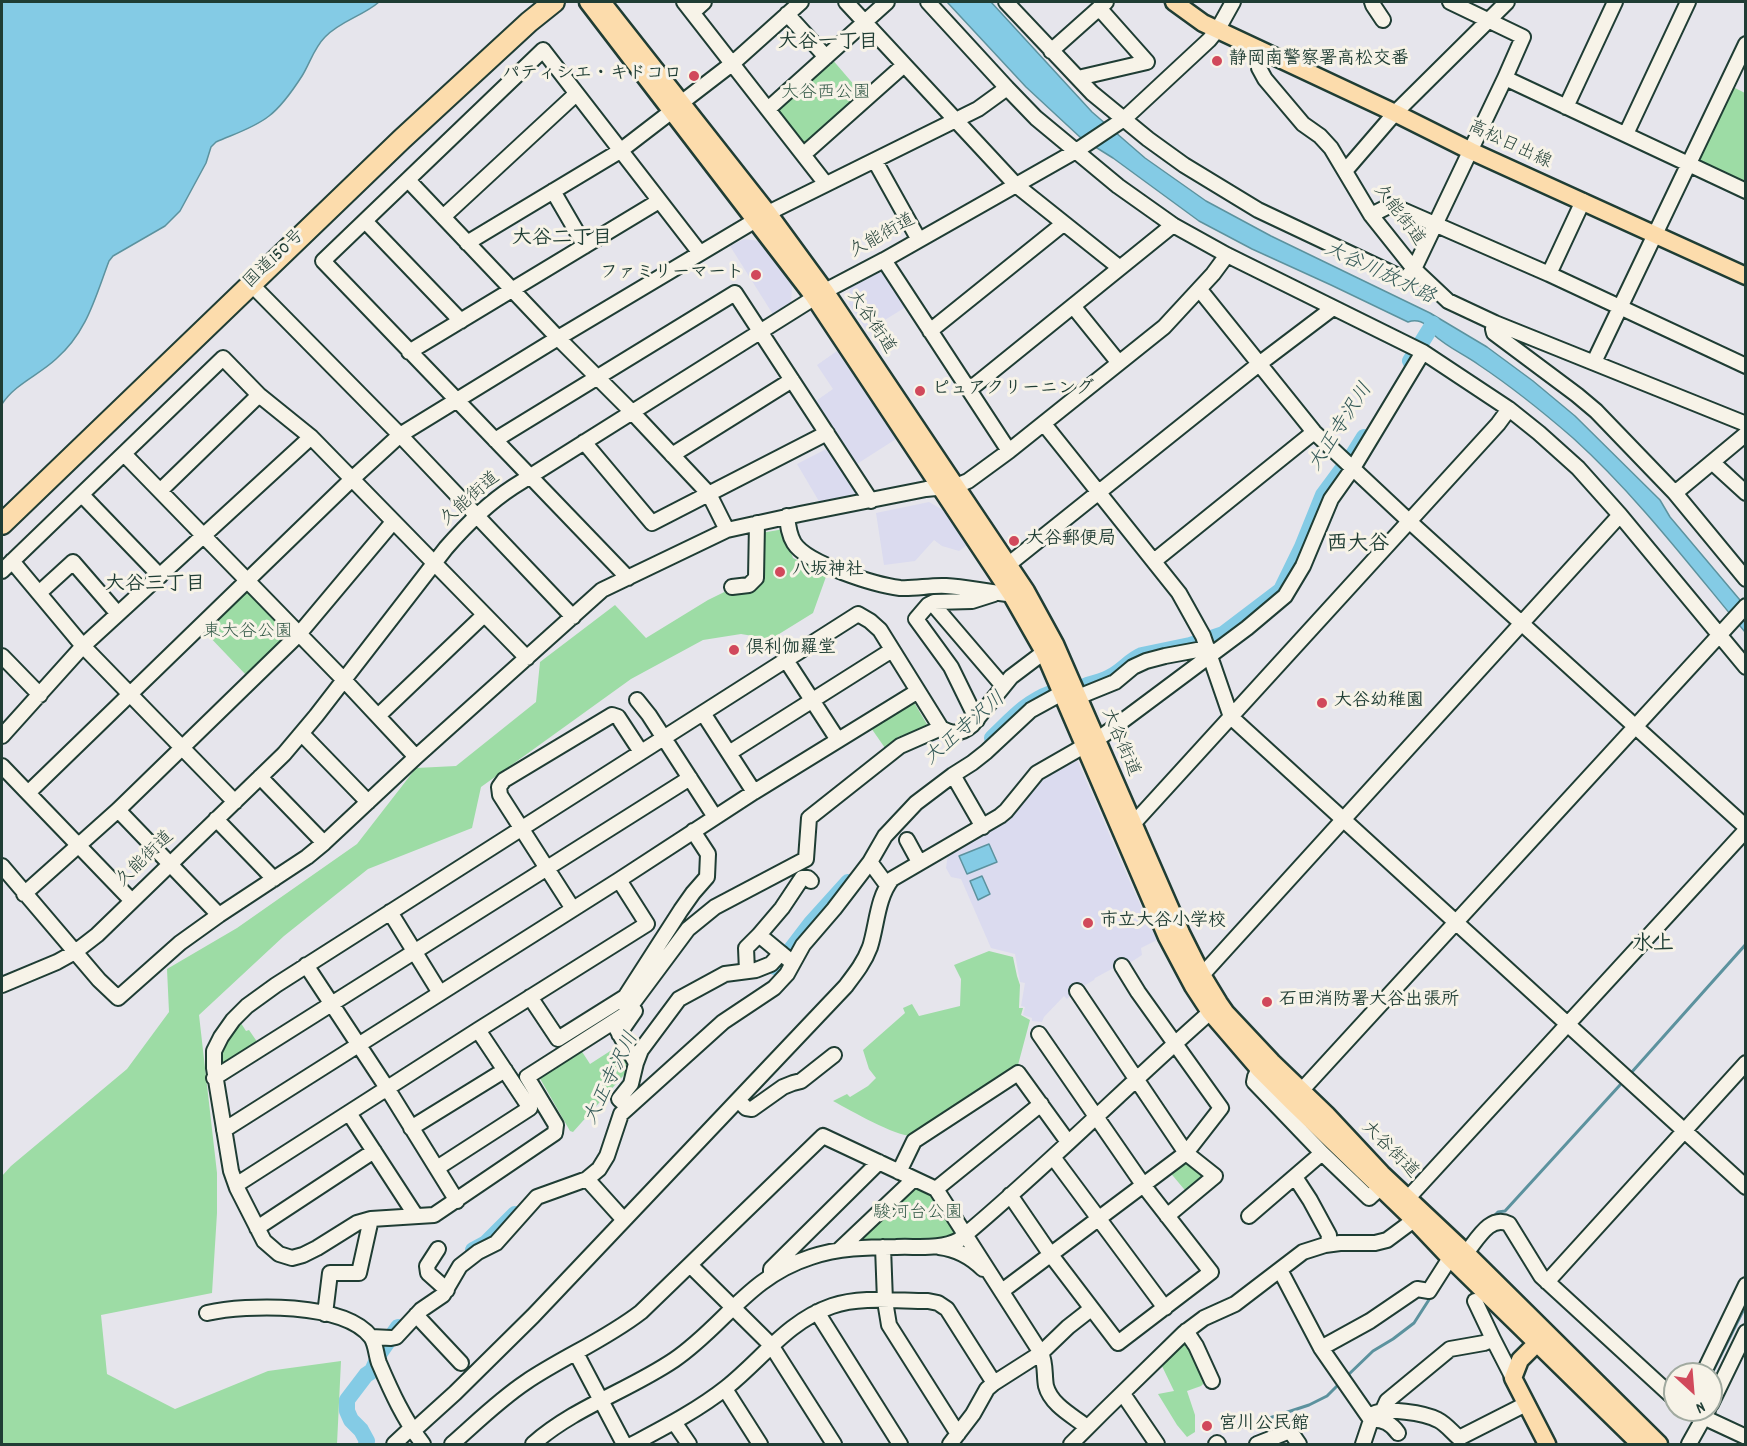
<!DOCTYPE html>
<html>
<head>
<meta charset="utf-8">
<style>
	body { margin:0 }
	#map { position:relative; width:1747px; height:1446px; overflow:hidden; background:#e6e5ec; font-family:Dekko,sans-serif }
	canvas { display:block }
	.frame { position:absolute; inset:0; border:3px solid #1f3d34; pointer-events:none }
	.north { position:absolute; left:1663px; top:1362px; width:60px; height:60px; box-sizing:border-box; background:#f7f3e8; border:2px solid #a1aaa0; border-radius:50%; rotate:154deg; font-size:16px; font-weight:700; line-height:24px; text-align:center; color:#1f3d34 }
	.north::after { content:''; display:block; margin:auto; width:21px; height:27px; background:#d1495b; clip-path:polygon(50% 0,100% 100%,50% 72%,0 100%) }
</style>
</head>
<body>
<div id="map">
<canvas width="1747" height="1446"></canvas>
<div class="frame"></div>
<div class="north">N</div>
</div>
<script>
const ctx = document.querySelector('canvas').getContext('2d');
ctx.lineJoin = 'round';
function fill(path, color) {
  ctx.fillStyle = color;
  ctx.fill(path, 'evenodd');
}
function stroke(path, color, width, dash) {
  ctx.strokeStyle = color;
  ctx.lineWidth = width;
  ctx.lineCap = dash ? 'butt' : 'round';
  ctx.setLineDash(dash || []);
  ctx.stroke(path);
}
function drawText(font, color, halo, rows, align = 'center') {
  ctx.font = font + ' Dekko,"Klee One",sans-serif';
  ctx.lineWidth = 6;
  ctx.setLineDash([]);
  ctx.textBaseline = 'middle';
  ctx.strokeStyle = halo;
  ctx.fillStyle = color;
  for (const [text, x, y, turn = 0] of rows) {
    ctx.save();
    ctx.translate(x, y);
    ctx.rotate((+turn || 0) * Math.PI / 180);
    ctx.textAlign = isNaN(turn) ? turn : align;
    if (halo) ctx.strokeText(text, 0, 0);
    ctx.fillText(text, 0, 0);
    ctx.restore();
  }
}
fill(new Path2D(`
	M744,239L759,241L792,285L791,306L774,316L730,246Z
	M881,268L909,305L867,331L849,304L850,284Z
	M837,351L896,439L846,471L859,491L857,495L820,503L797,464L838,443L813,403L833,389L817,365Z
	M929,502L943,510L967,545L959,551L942,546L934,540L915,561L884,565L876,513Z
	M1076,757L1133,889L1157,940L1141,948L1142,955L1125,966L1121,964L1095,978L1094,980L1075,991L1067,999L1064,996L1044,1017L1042,1022L1032,1021V1018L1023,1015L1025,1007L1021,1006L1025,983L1020,982L1015,954L991,948L961,879L951,877L946,868L948,854L1017,806L1044,776Z`), '#dbdbef');
fill(new Path2D(`
	M831,58L862,94L807,145H802L777,111L778,107Z
	M1731,86L1745,93V186L1695,163Z
	M784,529L793,558L827,574L813,613L771,639L741,634L703,640L631,679L481,787L472,828L368,869L284,936L199,1015L217,1173V1213L212,1293L101,1315L107,1374L175,1409L268,1371L341,1361L337,1444H2V1176L11,1166L127,1069L169,1012L167,969L237,928L357,844L416,768L456,766L536,702L540,662L615,605L646,638L708,600L765,572L761,533Z
	M249,591L290,632V636L248,677L205,632L246,592Z
	M912,699L928,726L898,737L885,748L869,725Z
	M989,951L1013,957L1017,976L1020,985L1019,1008H1023L1021,1015L1030,1020L1018,1065L913,1136C894,1136 852,1111 833,1101L847,1094L850,1097L868,1086L876,1078L869,1069L863,1050L905,1013L903,1008L912,1004L919,1016L960,1006L961,979L954,965Z
	M239,1020L246,1031L249,1030L260,1046L217,1069L221,1042Z
	M618,1046L632,1066L573,1132L570,1131L538,1075L579,1047L590,1064Z
	M1184,1157L1209,1175L1189,1195L1168,1170Z
	M914,1183L934,1191L958,1235L939,1241L857,1242Z
	M1184,1340L1188,1341L1207,1380L1201,1386L1187,1391L1195,1415V1432L1187,1437L1177,1425L1158,1394L1174,1391L1161,1364Z`), '#9ddca5');
const water = new Path2D(`
	M2,2H379C363,16 340,21 325,37C314,48 310,63 302,76C293,90 282,106 269,116C254,128 234,134 216,142L211,147L206,163L180,211L165,226L113,256L109,261C95,298 87,332 56,359C39,375 15,384 2,404Z
	M947,2H991L1092,112L1145,158L1206,201L1271,236L1430,313L1487,347L1533,381L1575,416L1660,500L1670,517L1745,606V632C1690,566 1637,496 1573,438C1543,412 1512,387 1479,365C1465,355 1447,347 1434,335H1429L1426,333V325C1421,321 1414,320 1408,322L1331,285L1252,249L1199,221L1113,158L1081,138L1026,87Z
	M989,844L997,862L967,874L959,856Z
	M982,876L990,894L978,900L970,881Z`);
fill(water, '#84cbe5');
stroke(water, '#5c929e', 1.5);
stroke(new Path2D(`
	M1631,1073L1746,944
	M1492,1218L1498,1212L1505,1211L1620,1085
	M1711,1375L1746,1305
	M1347,1376L1373,1351L1393,1339L1414,1323L1432,1295
	M1242,1427L1309,1405L1327,1396L1340,1383`), '#5c929e', 3);
stroke(new Path2D(`
	M1410,361L1433,324
	M1087,685C1095,683 1103,681 1110,677C1122,671 1130,660 1142,655L1190,645L1223,634L1281,590L1302,547L1323,495L1354,453L1364,437
	M992,738C1011,720 1026,702 1051,693
	M775,967L782,961L811,923L848,882
	M473,1250L486,1243L515,1214
	M366,1444L367,1441L361,1430L351,1420L347,1411V1400L366,1375L372,1371L380,1353L398,1327`), '#84cbe5', 16);
const minor = new Path2D(`
	M684,2L826,184
	M846,2L1016,185L1120,268
	M928,2L1007,88L1036,118L1118,186L1173,225L1227,255L1423,352L1509,409L1539,433L1578,468L1620,515L1746,667
	M1006,2L1092,93L1148,139L1184,165L1258,210L1402,278H1406L1414,269L1505,78L1746,191
	M1372,2L1373,5L1383,20
	M1450,2L1523,37L1505,78
	M693,12L704,2
	M787,14L826,57
	M1258,48L1259,68L1265,79L1303,124L1320,136L1331,148L1371,215L1414,269L1448,301L1495,323L1746,424
	M1051,51L1106,2
	M1078,78L1147,62L1099,8
	M681,103L733,63L801,2
	M1566,107L1615,2
	M768,109L887,2
	M1626,134L1688,2
	M804,154L904,65
	M875,161L919,240
	M1345,171L1395,113L1507,2
	M408,180L558,338L632,412L709,494L727,530
	M553,191L585,246
	M768,213L978,109L1007,88
	M1371,215L1391,205L1549,274L1746,366
	M443,217L576,94
	M365,221L461,321
	M467,243L620,151L672,111
	M884,260L1009,451
	M1549,274L1583,201
	M251,284L400,435L573,617
	M1200,290L1314,432L1410,522L1746,827
	M1073,306L1119,363
	M1495,323L1493,329L1494,333L1577,395L1596,411L1675,493
	M930,331L1063,224
	M409,352L659,201
	M1594,362L1746,44
	M969,390L1173,225
	M1044,424L1179,593L1203,636L1231,717L1746,1187
	M1746,434L1675,493L1746,579
	M495,440L735,293L871,501
	M584,442L652,523L827,433
	M124,454L344,680L416,757
	M672,455L792,380
	M1712,462L1746,493
	M160,491L259,395
	M82,495L160,576
	M787,516C788,526 789,535 794,543C807,564 876,585 900,588C915,589 931,585 946,586C968,587 989,593 1011,594
	M12,561L83,646L235,802
	M1154,561L1314,432
	M1009,564L1259,364L1333,308
	M2,571L223,358L259,395L311,437L527,658
	M628,578L323,261L543,50L700,253
	M732,587L749,585L756,578L757,523
	M39,593L73,562L118,614
	M932,603L1003,686
	M2,656L40,695
	M786,660L838,740
	M1078,697L1115,682L1133,667L1146,661L1165,656L1208,648
	M637,700L649,715L715,817
	M703,713L754,792
	M378,716L484,615
	M977,720L951,667L916,619L928,605L934,602L972,601L994,594
	M941,728L900,746L809,818L806,859L715,907L688,929L624,1015L527,1077L556,1125L555,1133L434,1215L371,1219L357,1223L317,1248L303,1255L292,1258L279,1254L264,1241L237,1188L231,1171L214,1068V1051L221,1037L233,1020L247,1006L276,985L858,614L870,621L880,630L941,728C953,735 962,734 972,725L1011,677L1052,646
	M302,734L368,802
	M2,736L83,646L311,437
	M729,753L892,650
	M2,766L132,901
	M260,777L324,843
	M28,793L352,479L400,435L558,338L756,220
	M118,810L219,915
	M216,819L274,879
	M1133,824L1498,424L1509,409
	M983,827L953,775L972,763L986,752L1031,710L1062,693
	M907,840L919,862
	M870,862L885,836L916,803L953,775
	M2,866L99,980L118,998L180,943L219,915L307,857L324,843L416,757L602,590L727,530L800,514L926,489L956,486L968,481L1009,451L1164,327L1213,274L1227,255
	M24,894L118,810L299,634L393,522
	M573,909L500,795L499,787L504,780L612,715L618,717L641,752
	M390,912L440,993
	M759,935L788,959
	M306,965L387,1088L457,1201
	M747,971L746,948L759,935L782,908L802,878H808L811,881
	M1202,975L1620,515
	M2,985L57,962L75,952L97,935L284,754L316,716L446,548C466,525 487,504 513,487L825,291L884,260L1076,151L1124,119L1209,40L1218,29L1233,2
	M1077,991L1186,1153L1215,1176L1167,1216
	M530,997L558,1039L625,997L681,910L693,893L707,877L708,854L693,831
	M615,1026L636,1063
	M619,1034L635,1011
	M1259,1069L1255,1077L1254,1082L1322,1153L1369,1198L1380,1188
	M214,1078L690,778
	M1301,1091L1746,606
	M738,1100L746,1108L752,1109L783,1087L793,1083L801,1081L834,1055
	M628,1107L619,1099L631,1084L636,1063L641,1050L679,999L725,974L756,970L771,964L781,953
	M349,1113L416,1216
	M411,1128L505,1070
	M224,1130L619,880L754,792L918,691
	M1053,1157L1165,1308
	M437,1168L530,1108L478,1030
	M899,1172L914,1141L1018,1073L1068,1142
	M1295,1177L1310,1200L1329,1235L1328,1244
	M587,1179L624,1220
	M236,1185L478,1030L647,924L619,880
	M936,1189L1041,1104
	M1010,1195L1051,1255L1118,1343L1211,1272L1144,1186L1039,1034
	M1408,1198L1746,830
	M1249,1216L1322,1153
	M257,1228L374,1151
	M883,1247L885,1301L889,1325L958,1434
	M939,1247C956,1249 971,1257 983,1269
	M438,1249L427,1266L428,1273L447,1290
	M839,1250L914,1179
	M1466,1253C1477,1240 1490,1214 1509,1224L1541,1276L1675,1399
	M690,1265L771,1345L834,1444
	M1280,1270L1321,1348L1371,1420C1383,1419 1391,1423 1398,1433
	M771,1274V1269L879,1162
	M1547,1282L1746,1063
	M1002,1291L1186,1153L1221,1108L1138,992L1122,966
	M1475,1301L1493,1339
	M817,1312L900,1444
	M207,1313C247,1304 344,1302 371,1337C376,1344 376,1355 379,1363C391,1391 404,1420 423,1444
	M325,1314L330,1273H359L371,1219
	M416,1315L461,1363
	M1186,1331L1196,1346L1212,1381
	M371,1337L391,1338L396,1337L421,1310L443,1295L460,1266L478,1252L496,1243L537,1197L587,1179L599,1169L607,1156L621,1114L723,1022L774,988L787,974L803,945L834,909L870,862L887,885
	M1321,1348L1370,1321L1417,1289L1429,1291L1450,1258
	M576,1353L624,1444
	M1703,1374L1746,1285
	M725,1389L760,1444
	M1123,1394L1157,1444
	M1711,1404L1746,1332
	M1688,1410L1746,1437
	M1382,1412L1387,1401L1450,1349L1484,1343L1493,1339L1513,1378
	M674,1422L689,1444
	M413,1431L455,1393L533,1316L845,987C855,974 864,963 870,947C877,925 877,898 892,879L1000,816L1006,811L1037,773L1105,734L1247,628L1285,596L1303,566L1331,499L1353,468L1423,352
	M394,1444L410,1429
	M452,1444C476,1423 499,1400 526,1382C563,1357 605,1340 641,1312L823,1136L936,1189L1041,1353C1046,1364 1044,1375 1046,1386C1051,1405 1073,1416 1087,1427
	M533,1444C575,1407 628,1391 674,1360C724,1326 748,1277 811,1257C838,1248 867,1247 896,1247C917,1246 940,1250 959,1240C1048,1166 1129,1083 1216,1007
	M633,1444C665,1427 698,1410 727,1387C762,1359 788,1321 832,1306C861,1296 897,1301 928,1301L938,1303L947,1309L994,1383
	M950,1444L973,1414L987,1389L994,1383L1041,1353L1068,1327L1091,1309
	M1071,1444L1103,1412L1184,1333L1204,1318L1235,1304L1303,1252L1325,1245L1340,1243H1375L1387,1240L1422,1214
	M1216,1444L1217,1443L1218,1444
	M1257,1444L1290,1431L1299,1444
	M1363,1444L1373,1414C1386,1407 1425,1413 1438,1420C1446,1424 1452,1432 1459,1438L1526,1404
	M1689,1444L1708,1410`);
const major = new Path2D(`
	M588,2L814,297L1011,594L1044,652L1167,937L1193,986L1210,1012L1259,1069L1292,1102L1414,1220L1450,1258L1640,1444
	M602,2L768,213L825,291L1026,591L1055,644L1181,933L1202,975L1219,1003L1226,1013L1272,1062L1326,1114L1382,1174L1466,1253L1659,1444
	M1174,2L1203,23L1395,113L1471,151L1746,276
	M1537,1343L1520,1360L1513,1378L1547,1444`);
const highway = new Path2D(`
	M2,524L402,139L529,22L554,2`);
stroke(minor, '#1f3d34', 18);
stroke(major, '#1f3d34', 21);
stroke(highway, '#1f3d34', 24);
stroke(minor, '#f7f3e8', 14);
stroke(major, '#fcdcac', 16);
stroke(highway, '#fcdcac', 20);
for (const [x, y, r, color] of [
	[1217,61,6,"#d1495b"],
	[694,76,6,"#d1495b"],
	[756,275,6,"#d1495b"],
	[920,391,6,"#d1495b"],
	[1014,541,6,"#d1495b"],
	[780,572,6,"#d1495b"],
	[734,650,6,"#d1495b"],
	[1322,703,6,"#d1495b"],
	[1088,923,6,"#d1495b"],
	[1267,1002,6,"#d1495b"],
	[1207,1426,6,"#d1495b"]
]) {
  const dot = new Path2D();
  dot.arc(x, y, r, 0, 2 * Math.PI);
  ctx.fillStyle = color;
  ctx.fill(dot);
  stroke(dot, '#f7f3e8', 2);
}
drawText('bold 18px', '#1f3d34', '#f7f3e8', [
	["静岡南警察署高松交番",1229,61],
	["パティシエ・キドコロ",682,76,"right"],
	["ファミリーマート",744,275,"right"],
	["ピュアクリーニング",932,391],
	["大谷郵便局",1026,541],
	["八坂神社",792,572],
	["倶利伽羅堂",746,650],
	["大谷幼稚園",1334,703],
	["市立大谷小学校",1100,923],
	["石田消防署大谷出張所",1279,1002],
	["宮川公民館",1219,1426]
], 'left');
drawText('18px', '#385d4b', '#f7f3e8', [
	["大谷西公園",826,95],
	["東大谷公園",248,634],
	["駿河台公園",918,1215]
]);
drawText('18px', '#1f3d34', '#f7f3e8', [
	["高松日出線",1509,146,25],
	["久能街道",1398,216,53],
	["久能街道",883,237,-29],
	["国道150号",275,260,-44],
	["大谷街道",870,323,56],
	["久能街道",471,500,-41],
	["大谷街道",1119,743,67],
	["久能街道",146,860,-44],
	["大谷街道",1389,1151,45]
]);
drawText('bold 20px', '#1f3d34', '#f7f3e8', [
	["大谷一丁目",828,44],
	["大谷二丁目",562,240],
	["大谷三丁目",155,586]
]);
drawText('italic 20px', '#335957', '#f7f3e8', [
	["大谷川放水路",1379,275,25],
	["大正寺沢川",1342,428,-57],
	["大正寺沢川",966,730,-41],
	["大正寺沢川",613,1079,-64]
]);
drawText('bold 21px', '#1f3d34', '#f7f3e8', [
	["西大谷",1358,546],
	["水上",1653,946]
]);
</script>
</body>
</html>
